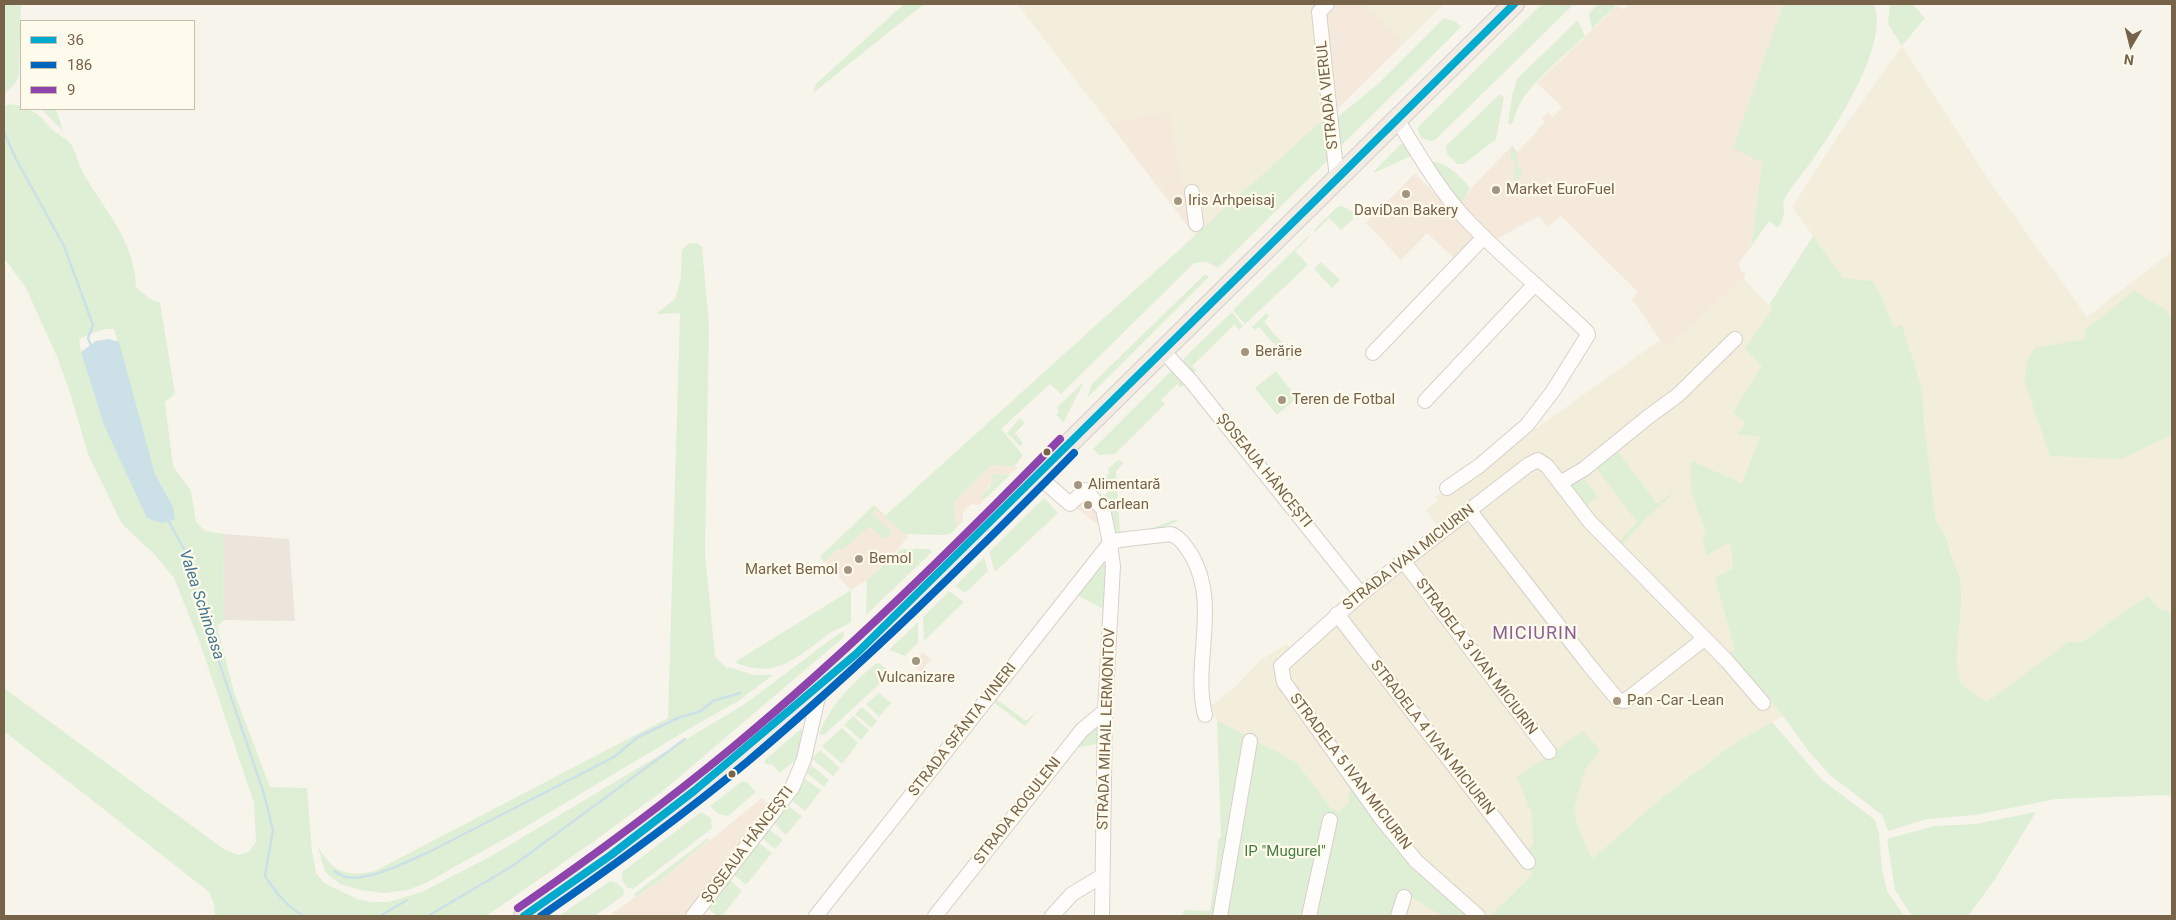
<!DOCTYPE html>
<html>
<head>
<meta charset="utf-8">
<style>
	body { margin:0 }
	#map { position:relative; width:2176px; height:920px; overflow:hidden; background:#f7f4eb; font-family:Roboto,sans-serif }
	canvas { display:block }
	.frame { position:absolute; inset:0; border:5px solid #77624a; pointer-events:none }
	.legend { position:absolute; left:20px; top:20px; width:175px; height:90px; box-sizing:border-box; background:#fffbec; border:1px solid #c9beab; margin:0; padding:6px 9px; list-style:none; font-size:15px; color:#77624a }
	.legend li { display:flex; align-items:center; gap:10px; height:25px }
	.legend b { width:25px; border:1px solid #c9beab }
	.north { position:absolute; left:2106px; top:20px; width:50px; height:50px; -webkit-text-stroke:4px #fffbec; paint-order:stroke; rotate:188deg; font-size:14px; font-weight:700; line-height:20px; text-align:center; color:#77624a }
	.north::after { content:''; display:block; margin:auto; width:18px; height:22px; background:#77624a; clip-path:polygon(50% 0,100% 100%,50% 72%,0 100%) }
</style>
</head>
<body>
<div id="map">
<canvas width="2176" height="920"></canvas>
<div class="frame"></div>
<ul class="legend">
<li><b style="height:6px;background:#00a9ce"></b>36</li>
<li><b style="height:6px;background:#0065bd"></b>186</li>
<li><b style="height:6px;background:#8e44ad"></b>9</li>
</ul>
<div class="north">N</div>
</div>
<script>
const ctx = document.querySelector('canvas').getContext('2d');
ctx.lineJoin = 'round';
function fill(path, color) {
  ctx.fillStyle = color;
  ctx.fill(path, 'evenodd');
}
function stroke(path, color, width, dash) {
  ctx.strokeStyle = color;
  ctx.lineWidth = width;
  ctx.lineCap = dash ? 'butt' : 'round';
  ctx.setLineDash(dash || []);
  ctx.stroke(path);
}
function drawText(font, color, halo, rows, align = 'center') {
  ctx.font = font + ' Roboto,sans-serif';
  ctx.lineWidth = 4.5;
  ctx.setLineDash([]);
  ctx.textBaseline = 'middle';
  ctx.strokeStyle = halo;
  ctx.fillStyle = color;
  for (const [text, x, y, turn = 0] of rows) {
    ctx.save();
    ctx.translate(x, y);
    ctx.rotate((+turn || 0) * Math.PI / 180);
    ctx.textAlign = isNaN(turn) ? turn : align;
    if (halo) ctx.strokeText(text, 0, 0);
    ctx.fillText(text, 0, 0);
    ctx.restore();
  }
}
fill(new Path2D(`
	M1017,4H1444L1337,109L1196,236Z
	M1902,46L1990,182L2087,317L2172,251V613L2159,609L2148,595L2082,642L1987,702L1961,684L1959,677L1956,647L1962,596L1959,572L1953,561L1946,534L1936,522L1924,421L1922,389L1902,325L1894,327L1880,294L1872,281L1843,278L1792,207L1840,133Z
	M1744,279L1772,309L1745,349L1762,366L1733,412L1746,424L1737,435L1760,436L1742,483L1692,461L1690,483L1706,534L1707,556L1727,543L1731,545L1733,554V568L1716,578L1735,650L1729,652L1783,716L1732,745L1714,758L1665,795L1592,859L1578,827L1574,810L1585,770L1600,750L1517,777L1532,815L1533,845L1525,865L1533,874L1490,916H1403L1331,808L1296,762L1217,720L1209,707L1233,689L1261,660L1287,644L1291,649L1429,535L1427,532L1439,528L1426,510L1438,501L1435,497L1527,435L1660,340L1667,347Z`), '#f3eddb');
fill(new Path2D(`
	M1335,4H1364L1403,44L1337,109L1334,106L1325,15Z
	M1626,4H1783L1734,148L1762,163L1751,247L1739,262L1740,271L1746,273L1744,279L1667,347L1660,340L1632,299L1638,292L1561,216L1548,227L1539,216L1495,240L1462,205L1470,189L1512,146L1517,152L1537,132L1536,131L1545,122L1542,119L1548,112L1553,117L1562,107L1537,83L1618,5L1624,10L1628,6Z
	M1169,111L1190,229L1110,124Z
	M1415,173L1473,234V241L1456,260L1427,233L1401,260L1366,223Z
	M991,465L1018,467L1010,475L993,474L990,477L994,480L981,497L986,498L979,505L971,504L963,512V521L957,527L953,503Z
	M1084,495L1101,512L1103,529L1074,506Z
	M874,505L908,536L896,552L867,580L851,590L820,557Z
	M923,652L931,660L920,672L912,664Z
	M762,798L772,806L684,916H614L612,913L665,877Z`), '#f5e9db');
fill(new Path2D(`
	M223,534L289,539L295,621L224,620Z`), '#ebe5dc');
fill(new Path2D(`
	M4,4H21L19,76L15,83L4,95Z
	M904,4H924L813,93L816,84Z
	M1542,4H1574L1435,140L1430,141L1421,138L1417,128Z
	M1598,4H1614L1616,6L1592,29L1589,13Z
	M1783,4H1874C1890,44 1834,130 1811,162C1805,170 1787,192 1784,200C1781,213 1789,211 1778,228L1769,221L1751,247L1762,163L1733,148Z
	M1890,4H1912L1925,18L1902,46L1888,24Z
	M1444,18L1456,22L1461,27L1341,146L1337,141L1334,122L1340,115L1378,84Z
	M1578,20L1585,36C1565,55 1536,79 1522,100C1517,107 1516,117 1511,125L1508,124L1512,96L1517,79Z
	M1500,94L1504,97L1496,139L1464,164H1457L1447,154L1446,146Z
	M10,104L21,106V109C38,109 43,121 54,131C59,135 66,138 70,143C76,150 77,162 82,171C103,209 135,240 136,287L150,299L160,303L175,394L165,402L173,466L191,491L196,522L205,531L223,534L224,620L217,626L234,692L270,787L307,788L312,851L316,873L324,883L357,899L371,902H388L422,892L493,855L745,704L838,634L843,632L845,636L664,790L593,842L486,916H215L214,904L209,892L4,731V688L225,850L238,855L249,852L256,842L254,803L200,643L174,578L155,555L122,524L88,454L70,393L58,359L26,288L4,258V106ZM106,329H114L155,474L173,507L81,352L79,339L95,332Z
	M41,109H56L63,131Z
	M1326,117L1331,157L1218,268L1207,262L1194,263L1061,394L1050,384L1001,429L1023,455L1014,467L991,465L953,503L957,527L951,533L943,535L904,534L876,509L872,513L891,531L889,537L884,539L870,526L844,549H838L824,562L820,557L874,505L885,516Z
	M1403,142L1413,155L1374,173V171Z
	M1512,146L1517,152L1518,167L1523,173L1515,182L1513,180L1515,161L1510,159Z
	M1435,162C1449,164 1460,177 1470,187L1462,205L1432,163Z
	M1342,206L1353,212V219L1341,230L1329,218L1315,232L1314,230L1337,207Z
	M1308,236L1309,237L1295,251L1308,265L1245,324L1233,310Z
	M1813,236L1843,278L1872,281L1880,294L1894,327L1902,325L1922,389L1924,421L1936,522C1950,538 1946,542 1953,560C1954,565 1958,569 1959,574C1967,611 1950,645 1961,684L1987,702L2068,642H2082L2148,595L2159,609L2172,613V796L2167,795L2056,799L1975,815L1927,819L1888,831L1882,815L1830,775L1810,753L1783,716L1729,652L1735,650L1715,578L1733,568L1731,545L1727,543L1707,556L1702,538L1706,534C1699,511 1685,485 1692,461L1742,483L1760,436L1737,435L1746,424L1733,412L1762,366L1745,349L1772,309L1769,305Z
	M689,243H697L702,247L709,324L705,553L715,657L728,669L729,667L753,675H773L737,702L704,720L522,829L426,883L407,890L384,893L361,890L340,884L325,872L318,847C334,873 346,877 375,871L668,718L680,313L656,314L675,299L681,278L682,250Z
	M1321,262L1340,280L1332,288L1314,269Z
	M1205,274L1209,277L1087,398L1092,384Z
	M2134,291L2166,310L2172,320V435L2121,459L2050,456L2024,380L2028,357L2035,348L2085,339V330Z
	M1232,312L1243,326L1240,330L1234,325L1192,366L1197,371L1191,373L1183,366L1184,358Z
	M1266,313L1269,316L1264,322L1294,356L1289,361L1259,327L1255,330L1252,327Z
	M1276,371L1297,398L1277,415L1255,388Z
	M1170,372H1175L1184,384L1181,388L1177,384L1161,400L1165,404L1115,454L1099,455L1093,449Z
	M1084,382L1063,423L1056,414L1059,412L1057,407Z
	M1020,418L1025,423L1015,433L1023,443L1020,446L1007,433Z
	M1617,450L1657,504L1678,489L1644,520L1619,548L1616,545L1637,522L1595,466Z
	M1118,460L1124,462L1116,472L1120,531L1139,533L1177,519L1178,521L1151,532L1117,534L1101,500L1112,487L1104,479L1109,473L1108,469Z
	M992,474L1010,475L986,498L980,497L991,486L990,484L994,480L990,476Z
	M1581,474L1598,497L1584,507L1565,484Z
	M1044,498L1058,513L995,572L989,552Z
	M901,549H930L932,552L866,615L867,580Z
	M984,557L988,571L965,593L955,586Z
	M1101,564L1108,566L1107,611L1077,595Z
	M851,590V622C844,627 836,629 830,633C799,656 775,681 735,662Z
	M949,591L964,602L924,641L923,617Z
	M918,622V643L905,656L889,650Z
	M879,663L889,671L887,677L824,735L819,734C831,704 851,685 875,664Z
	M879,693L891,703L879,717L866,704Z
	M996,699L1026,721L1039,709L1025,726L993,702Z
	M862,707L877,721L871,728L855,714Z
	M853,716L869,730L861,740L844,725Z
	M1217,720L1296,762L1331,808L1339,812L1350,801L1348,799L1352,783L1472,916H1442L1410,896L1407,902L1410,905L1407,916H1182L1184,910L1210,911L1216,866L1218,840L1221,836Z
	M1772,722L1822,780L1875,820L1879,834L1882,870L1887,891L1904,916H1490L1533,874L1525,865L1524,852L1533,845L1532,815L1517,777L1583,731L1600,750L1585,770L1574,810L1578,827L1592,859L1665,795L1732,745Z
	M1098,727L1100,728L1098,744L1074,748L1089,729Z
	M842,728L858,743L842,764L822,746Z
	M801,729H804L799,757L780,773L773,765L766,764L764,761Z
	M820,750L840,768L833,776L812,759Z
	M811,765L829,780L824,787L807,773Z
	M805,779L821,790L805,811L793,801Z
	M742,781L748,783L756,792L728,816L718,814L710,806Z
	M788,806L802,816L786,835L774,823Z
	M701,812L711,818L712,828L633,889L628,888L622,880V872Z
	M2036,812L1995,879L1968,916H1912L1895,890L1887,839L1934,826L1975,824Z
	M769,829L783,840L775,849L762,838Z
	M708,838L709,840L665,877L635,897L634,894Z
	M758,842L772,853L746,885L733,874Z
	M729,879L742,891L722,916H717L706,907Z
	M610,881L617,883L624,890L623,896L594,916H559Z`), '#dfefd5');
fill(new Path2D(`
	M109,339L119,342L155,474L173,507L175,520L161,523L147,518L104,425L81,352L96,341Z`), '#cce0e8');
stroke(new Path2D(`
	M4,132L16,159L64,246L93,325L88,338L92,348
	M168,520L185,551L194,588L264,794L273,830L265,876C276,893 286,905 303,916
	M334,871L345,877L356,878L376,874L393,868L427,853L614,757L638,737L678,718L701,711L713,701L740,693
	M380,916L407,900
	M428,916L514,865L685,739`), '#cce0e8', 2.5);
const minor = new Path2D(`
	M1327,4L1319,12L1337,179
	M1397,119C1417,152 1438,188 1464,217C1502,258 1547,293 1587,332L1588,335L1553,391L1527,425L1479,466L1447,488
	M1192,192L1196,224
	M1163,351L1191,381L1361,594
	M1373,353L1484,237
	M1425,401L1535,284
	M1038,476L1070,504L1085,490L1103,509L1110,543L1113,566L1105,711L1102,916
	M1560,483L1584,469L1648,417L1678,395L1735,339
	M1469,510L1589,665L1618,700L1625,701L1704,639
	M1404,562L1549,752
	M1337,614L1528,862
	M693,916L792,788L804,759L821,684
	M816,916L1110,543L1119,540L1171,534C1181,538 1186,547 1192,556C1220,606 1192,662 1205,715
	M935,916L1082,730L1105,711
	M1052,916L1072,894L1102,876
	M1220,916L1250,741
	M1309,916L1330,820
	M1398,916L1404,897
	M1478,916L1416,861L1381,818L1284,682L1281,666L1361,594L1528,465L1538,460L1547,466L1590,522L1727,661L1763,703`);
const highway = new Path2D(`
	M524,916C642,838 750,747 856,654L1514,4`);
stroke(minor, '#d6d1c9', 16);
stroke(highway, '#d6cfc6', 22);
stroke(minor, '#fefdfc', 14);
stroke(highway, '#f1ebe4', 20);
stroke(new Path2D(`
	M524,916L611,855L694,791L856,654L1514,4`), '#00a9ce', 8);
stroke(new Path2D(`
	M541,916C612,867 681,817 747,762C862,665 969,560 1074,453`), '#0065bd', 8);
stroke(new Path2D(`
	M518,908C592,857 664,804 733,747C848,652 955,546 1060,439`), '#8e44ad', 8);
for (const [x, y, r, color] of [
	[1496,190,5,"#a49582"],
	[1406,194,5,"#a49582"],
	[1178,201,5,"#a49582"],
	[1245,352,5,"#a49582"],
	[1282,400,5,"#a49582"],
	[1047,452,4.5,"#77624a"],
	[1078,485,5,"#a49582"],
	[1088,505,5,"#a49582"],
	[859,559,5,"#a49582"],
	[848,570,5,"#a49582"],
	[916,661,5,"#a49582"],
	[1617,701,5,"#a49582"],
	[732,774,4.5,"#77624a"]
]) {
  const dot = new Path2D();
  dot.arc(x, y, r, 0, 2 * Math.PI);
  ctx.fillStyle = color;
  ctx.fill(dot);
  stroke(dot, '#fffbec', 2);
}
drawText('15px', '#77624a', '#fffbec', [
	["STRADA VIERUL",1328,95,-96],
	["ȘOSEAUA HÂNCEȘTI",1264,471,51],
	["STRADA IVAN MICIURIN",1409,558,-38],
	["STRADELA 3 IVAN MICIURIN",1476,657,53],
	["STRADA MIHAIL LERMONTOV",1107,729,-88],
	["STRADA SFÂNTA VINERI",963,730,-52],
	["STRADELA 4 IVAN MICIURIN",1432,738,52],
	["STRADELA 5 IVAN MICIURIN",1350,772,53],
	["STRADA ROGULENI",1018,811,-52],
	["ȘOSEAUA HÂNCEȘTI",748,845,-53]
]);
drawText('15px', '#77624a', '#fffbec', [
	["Market EuroFuel",1506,190],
	["Iris Arhpeisaj",1188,201],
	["DaviDan Bakery",1406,211,"center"],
	["Berărie",1255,352],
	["Teren de Fotbal",1292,400],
	["Alimentară",1088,485],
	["Carlean",1098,505],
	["Bemol",869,559],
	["Market Bemol",838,570,"right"],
	["Vulcanizare",916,678,"center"],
	["Pan -Car -Lean",1627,701]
], 'left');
drawText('15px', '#477d42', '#fffbec', [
	["IP \"Mugurel\"",1285,852]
]);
drawText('italic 16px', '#457792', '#fffbec', [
	["Valea Schinoasa",201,605,72]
]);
ctx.letterSpacing = '1px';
drawText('18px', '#8c6193', '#fffbec', [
	["MICIURIN",1535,634]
]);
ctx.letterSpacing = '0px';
</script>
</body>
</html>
